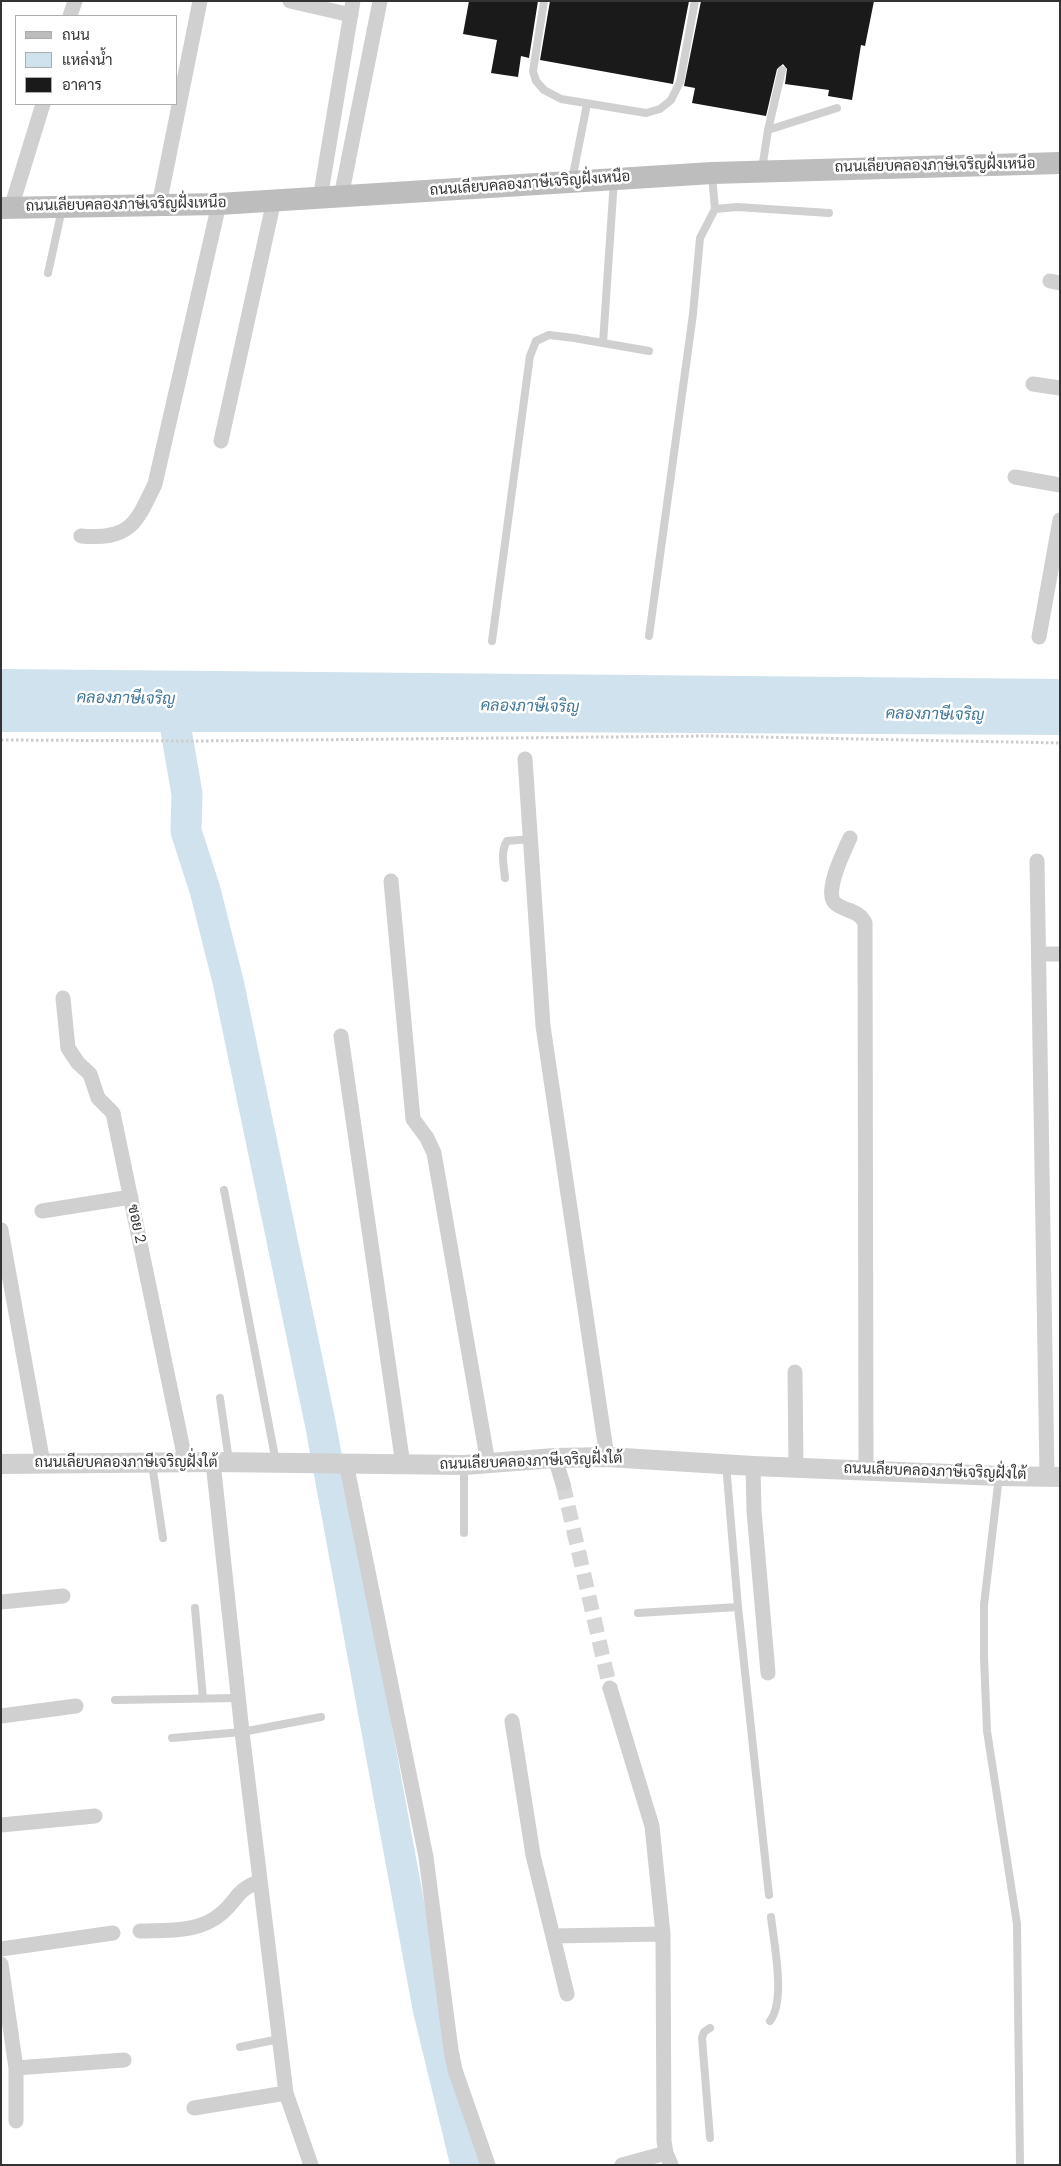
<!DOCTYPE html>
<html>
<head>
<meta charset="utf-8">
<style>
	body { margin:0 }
	#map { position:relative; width:1061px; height:2166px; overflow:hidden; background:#fff; font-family:"DM Sans",Sarabun,sans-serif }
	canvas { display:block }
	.frame { position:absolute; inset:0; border:2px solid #333; pointer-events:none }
	.legend { position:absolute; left:15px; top:15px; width:162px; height:90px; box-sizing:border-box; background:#fff; border:1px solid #adadad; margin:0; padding:6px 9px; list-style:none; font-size:15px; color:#333 }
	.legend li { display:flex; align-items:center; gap:10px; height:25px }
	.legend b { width:25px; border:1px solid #adadad }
</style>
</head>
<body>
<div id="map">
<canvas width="1061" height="2166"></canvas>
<div class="frame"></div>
<ul class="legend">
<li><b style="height:6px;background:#bdbdbd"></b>ถนน</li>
<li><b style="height:14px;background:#cfe2ee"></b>แหล่งน้ำ</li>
<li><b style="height:14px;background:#1a1a1a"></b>อาคาร</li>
</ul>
</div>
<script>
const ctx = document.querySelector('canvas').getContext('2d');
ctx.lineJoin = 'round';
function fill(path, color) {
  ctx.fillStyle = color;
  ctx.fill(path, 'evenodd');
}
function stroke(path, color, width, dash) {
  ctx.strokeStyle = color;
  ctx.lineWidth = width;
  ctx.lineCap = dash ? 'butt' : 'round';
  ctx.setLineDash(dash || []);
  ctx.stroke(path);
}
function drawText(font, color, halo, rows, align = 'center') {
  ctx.font = font + ' "DM Sans",Sarabun,sans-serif';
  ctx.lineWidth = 5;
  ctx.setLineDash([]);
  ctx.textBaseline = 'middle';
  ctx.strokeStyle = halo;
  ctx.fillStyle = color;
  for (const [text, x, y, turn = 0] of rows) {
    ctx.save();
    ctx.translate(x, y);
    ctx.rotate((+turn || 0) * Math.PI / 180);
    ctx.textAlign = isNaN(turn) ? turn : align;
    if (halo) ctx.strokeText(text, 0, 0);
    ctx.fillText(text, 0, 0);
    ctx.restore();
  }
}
fill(new Path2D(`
	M1,669L1060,679V735L520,732H1Z`), '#cfe2ee');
stroke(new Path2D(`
	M171,701L187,794L186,831L205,890L228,981L320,1422L428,2008L466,2165`), '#cfe2ee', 31);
fill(new Path2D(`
	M469,1H538L529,58L521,56L518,77L491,73L497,40L463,34Z
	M550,1H689L673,84L540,60Z
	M701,1H874L865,46L861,45L852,100L828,96L829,90L785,84L787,69L783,64L777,69L766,116L692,103L695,88L684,86Z`), '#1a1a1a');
stroke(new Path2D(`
	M563,1484L610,1688`), '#d6d6d6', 15, [15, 8]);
stroke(new Path2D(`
	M1,740L197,741L708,736L1060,743`), '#cdcdcd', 3, [2.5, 2.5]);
stroke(new Path2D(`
	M544,1L533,71L536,81L544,90L561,99L646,113L660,109L671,100L680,82L695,1
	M768,130L837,108
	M762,169L768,130L782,70
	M712,175L715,209
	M572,180L587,104
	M48,273L62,209
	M603,343L614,180
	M649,636L693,314L700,238L715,209L737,207L829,213
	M492,641L527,378L530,356L536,341L549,335L574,338L649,351
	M505,878C504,866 500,852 507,841L531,839
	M224,1190L276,1462
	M220,1398L229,1461
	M152,1464L163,1538
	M726,1464L738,1607L769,1895
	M464,1465V1533
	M999,1476L984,1605V1657L987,1731L1017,1924L1020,2165
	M195,1608L203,1699
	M638,1613L738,1607
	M115,1700L238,1698
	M172,1738L242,1732L321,1717
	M770,2021C786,2000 774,1944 771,1917
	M240,2047L279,2039
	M710,2138L702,2038L704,2032L710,2028`), '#d0d0d0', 8);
stroke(new Path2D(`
	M290,1L351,15
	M70,16L75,1
	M341,197L380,1
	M320,199L353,1
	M159,205L200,1
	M11,208L43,104
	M1050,281L1060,283
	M1033,384L1060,388
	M221,441L274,200
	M1015,477L1060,485
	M81,536C130,540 136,524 155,484L219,204
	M1039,637L1060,520
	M525,759L543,1026L607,1457
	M850,838C845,849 822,895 836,904C847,912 859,910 865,923L866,1469
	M1037,861L1047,1476
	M391,881L413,1119L427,1138L434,1153L488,1463
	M1039,954H1060
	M63,998L68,1048L78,1063L90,1074L98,1098L113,1113L186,1464
	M341,1036L403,1465
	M42,1211L131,1197
	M1,1230L43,1463
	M795,1372L796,1466
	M555,1458L563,1484
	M213,1462L242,1732L286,2093L311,2165
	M346,1463L426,1857L451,2050L455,2070L488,2165
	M753,1466L754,1511L768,1673
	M1,1602L63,1596
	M610,1688L652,1826L663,1934L664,2141L666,2153L671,2165
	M1,1716L76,1706
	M512,1721L533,1855L567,1994
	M1,1825L95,1816
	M140,1931C167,1930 200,1933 222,1913C239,1898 235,1891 260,1881
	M554,1936L663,1934
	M1,1949L113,1933
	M1,1964L16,2068V2121
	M16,2068L124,2060
	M194,2108L286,2093
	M622,2165L666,2153`), '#d0d0d0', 15);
stroke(new Path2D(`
	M1,1464L213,1462L464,1465L555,1458L607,1457L753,1466L999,1476L1060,1477`), '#d0d0d0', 20);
stroke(new Path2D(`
	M1,208L219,204L712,173L1060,163`), '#bdbdbd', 22);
drawText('15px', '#333', '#fff', [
	["ถนนเลียบคลองภาษีเจริญฝั่งเหนือ",935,166,-1],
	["ถนนเลียบคลองภาษีเจริญฝั่งเหนือ",530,184,-4],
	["ถนนเลียบคลองภาษีเจริญฝั่งเหนือ",126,205,-1],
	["ซอย 2",136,1224,78],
	["ถนนเลียบคลองภาษีเจริญฝั่งใต้",531,1462,-2],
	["ถนนเลียบคลองภาษีเจริญฝั่งใต้",126,1463],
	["ถนนเลียบคลองภาษีเจริญฝั่งใต้",935,1472,2]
]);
drawText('italic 16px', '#3f7597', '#fff', [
	["คลองภาษีเจริญ",126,699,1],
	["คลองภาษีเจริญ",530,707,1],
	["คลองภาษีเจริญ",935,715,1]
]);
</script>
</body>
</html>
